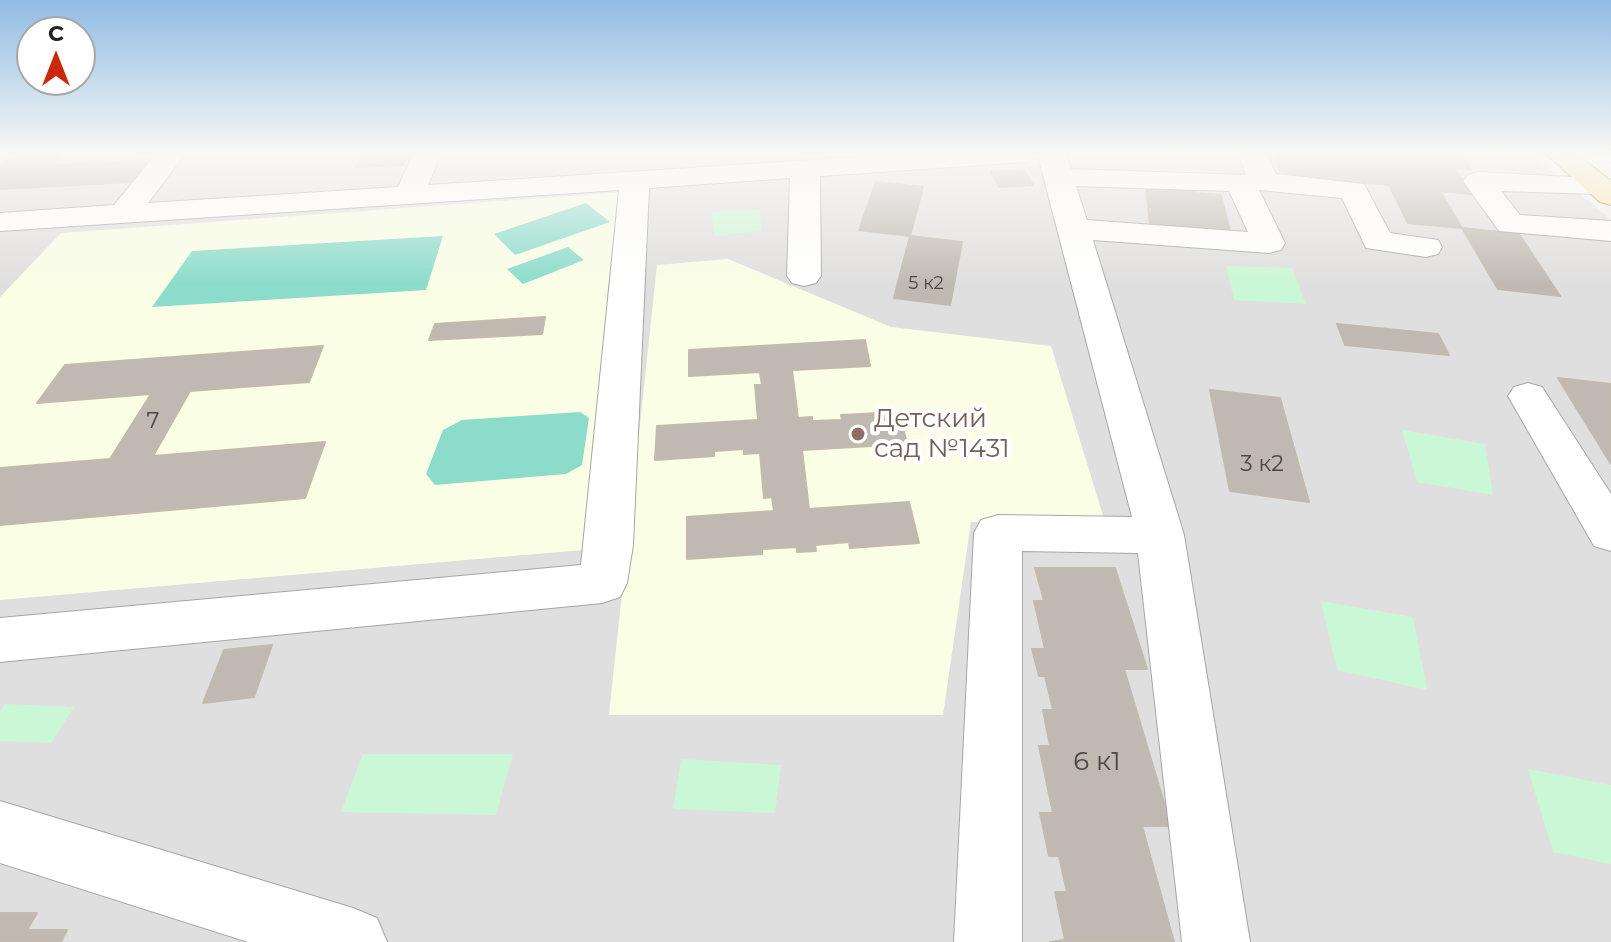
<!DOCTYPE html>
<html>
<head>
<meta charset="utf-8">
<style>
	body { margin:0 }
	#map { position:relative; width:1611px; height:942px; overflow:hidden; background:#f1f0e9; font-family:Montserrat,sans-serif }
	canvas { display:block }
	.north { position:absolute; left:16px; top:16px; width:80px; height:80px; box-sizing:border-box; background:#fff; border:2px solid #a7a7a7; border-radius:50%; rotate:0deg; font-size:22px; font-weight:700; line-height:32px; text-align:center; color:#222 }
	.north::after { content:''; display:block; margin:auto; width:28px; height:36px; background:#c92b0a; clip-path:polygon(50% 0,100% 100%,50% 72%,0 100%) }
</style>
</head>
<body>
<div id="map">
<canvas width="1611" height="942"></canvas>
<div class="north">С</div>
</div>
<script>
const ctx = document.querySelector('canvas').getContext('2d');
ctx.lineJoin = 'round';
function fill(path, color) {
  ctx.fillStyle = color;
  ctx.fill(path, 'evenodd');
}
function stroke(path, color, width, dash) {
  ctx.strokeStyle = color;
  ctx.lineWidth = width;
  ctx.lineCap = dash ? 'butt' : 'round';
  ctx.setLineDash(dash || []);
  ctx.stroke(path);
}
function drawText(font, color, halo, rows, align = 'center') {
  ctx.font = font + ' Montserrat,sans-serif';
  ctx.lineWidth = 8;
  ctx.setLineDash([]);
  ctx.textBaseline = 'middle';
  ctx.strokeStyle = halo;
  ctx.fillStyle = color;
  for (const [text, x, y, turn = 0] of rows) {
    ctx.save();
    ctx.translate(x, y);
    ctx.rotate((+turn || 0) * Math.PI / 180);
    ctx.textAlign = isNaN(turn) ? turn : align;
    if (halo) ctx.strokeText(text, 0, 0);
    ctx.fillText(text, 0, 0);
    ctx.restore();
  }
}
fill(new Path2D(`
	M0,154H941L0,216Z
	M1086,154H1532L1611,220V942H0V227Z`), '#e0dfdf');
fill(new Path2D(`
	M623,192L583,550L0,600V297L61,233Z
	M728,259L891,327L1051,346L1105,522H971L943,715H609L657,265Z`), '#f9fee5');
fill(new Path2D(`
	M760,209L761,231L715,236L711,212Z
	M1226,266L1292,268L1306,304L1234,300Z
	M1402,430L1485,444L1493,495L1417,482Z
	M1321,601L1413,617L1427,690L1337,670Z
	M5,704L74,707L51,743L0,741V711Z
	M363,754H513L496,815L341,812Z
	M681,759L781,765L775,813L673,809Z
	M1528,769L1611,785V864L1553,852Z`), '#caf7d5');
fill(new Path2D(`
	M586,203L610,222L515,255L494,234Z
	M443,236L426,290L152,307L192,251Z
	M568,247L584,260L523,284L507,269Z
	M580,412L589,418L582,465L566,474L435,485L426,474L443,430L462,420Z`), '#8cdccb');
const building = new Path2D(`
	M14,154H63L52,165L149,160L130,182L0,189V166Z
	M363,154H408L403,165L356,167Z
	M1274,154H1461L1471,169L1454,168L1471,194L1440,191L1462,228L1408,223L1389,185L1281,175Z
	M1024,170L1033,185L999,187L991,172Z
	M1167,178L1193,180L1195,193L1221,195L1230,232L1166,229L1165,226L1150,224L1146,188L1168,190Z
	M876,182L923,187L910,236L859,230Z
	M1462,228L1519,234L1560,296L1498,289Z
	M910,236L962,242L950,305L894,298Z
	M545,317L542,334L429,340L435,324Z
	M1337,324L1438,334L1449,355L1345,345Z
	M865,340L870,366L792,370L798,418L812,417V421L842,420L841,415L899,412L907,444L802,450L809,509L909,502L919,543L850,548L849,542L815,545L816,551L797,552V547L762,549V554L687,559V517L774,511L772,497L764,498L760,453L744,454V449L714,451V456L655,460L657,426L758,420L755,385H762L760,372L689,376V350Z
	M323,346L309,382L190,391L153,456L325,442L305,498L0,525V468L110,459L151,394L37,403L65,365Z
	M1558,378L1611,384V464L1572,401Z
	M1210,390L1280,398L1309,502L1230,491Z
	M1035,568H1115L1147,669H1124L1171,826H1142L1174,942H1050L1065,940L1055,892H1067L1059,856H1049L1040,813H1053L1039,746H1050L1043,710H1053L1045,676H1039L1032,649H1045L1034,601H1044Z
	M272,645L254,697L203,703L224,650Z
	M0,913H37L27,930H67L61,942H0Z`);
fill(building, '#bfb9b2');
stroke(building, '#c2baac', 2);
const minor = new Path2D(`
	M156,154H185L148,203L398,187L413,154H441L428,185L903,154H1066L1071,169L1246,175L1239,154H1267L1276,174L1364,184L1390,233L1438,240L1442,247L1438,254L1426,257L1366,248L1342,198L1259,190L1285,243L1281,250L1269,253L1093,240L1184,535L1250,942H1182L1138,553L1022,551V942H954L974,533L981,520L998,515L1132,517L1038,156L1026,162L820,176L821,276L816,283L804,286L792,283L787,276L790,178L649,188L633,545L627,583L620,597L602,603L0,662V618L581,565L619,190L0,231V213L114,205ZM1076,186L1229,191L1248,232L1087,220Z
	M1478,172L1609,179L1611,182L1609,191L1598,194L1501,191L1520,215L1611,221V241L1499,231L1463,181L1468,175Z
	M1528,383L1542,387L1611,494V551L1594,546L1508,396L1514,387Z
	M0,801L353,908L377,918L387,942H248L0,863Z`);
const major = new Path2D(`
	M1546,154H1577L1611,181V205L1600,202Z`);
stroke(minor, '#a6a6a6', 2);
stroke(major, '#978108', 2);
fill(minor, '#fff');
fill(major, '#f8e3a7');
const sky = ctx.createLinearGradient(0, 0, 0, 285);
sky.addColorStop(0, '#90bce3');
sky.addColorStop(0.54, '#f9f8f5');
sky.addColorStop(1, '#f9f8f500');
ctx.fillStyle = sky;
ctx.fillRect(0, 0, 1611, 285);
for (const [x, y, r, color] of [
	[858,434,8,"#8d6e63"]
]) {
  const dot = new Path2D();
  dot.arc(x, y, r, 0, 2 * Math.PI);
  ctx.fillStyle = color;
  ctx.fill(dot);
  stroke(dot, '#fff', 3);
}
drawText('18px', '#494846', null, [
	["5 к2",926,284]
]);
drawText('22px', '#494846', null, [
	["7",153,422],
	["3 к2",1262,465]
]);
drawText('26px', '#785e54', '#fff', [
	["Детский",874,419],
	["сад №1431",874,449]
], 'left');
drawText('26px', '#494846', null, [
	["6 к1",1097,762]
]);
</script>
</body>
</html>
